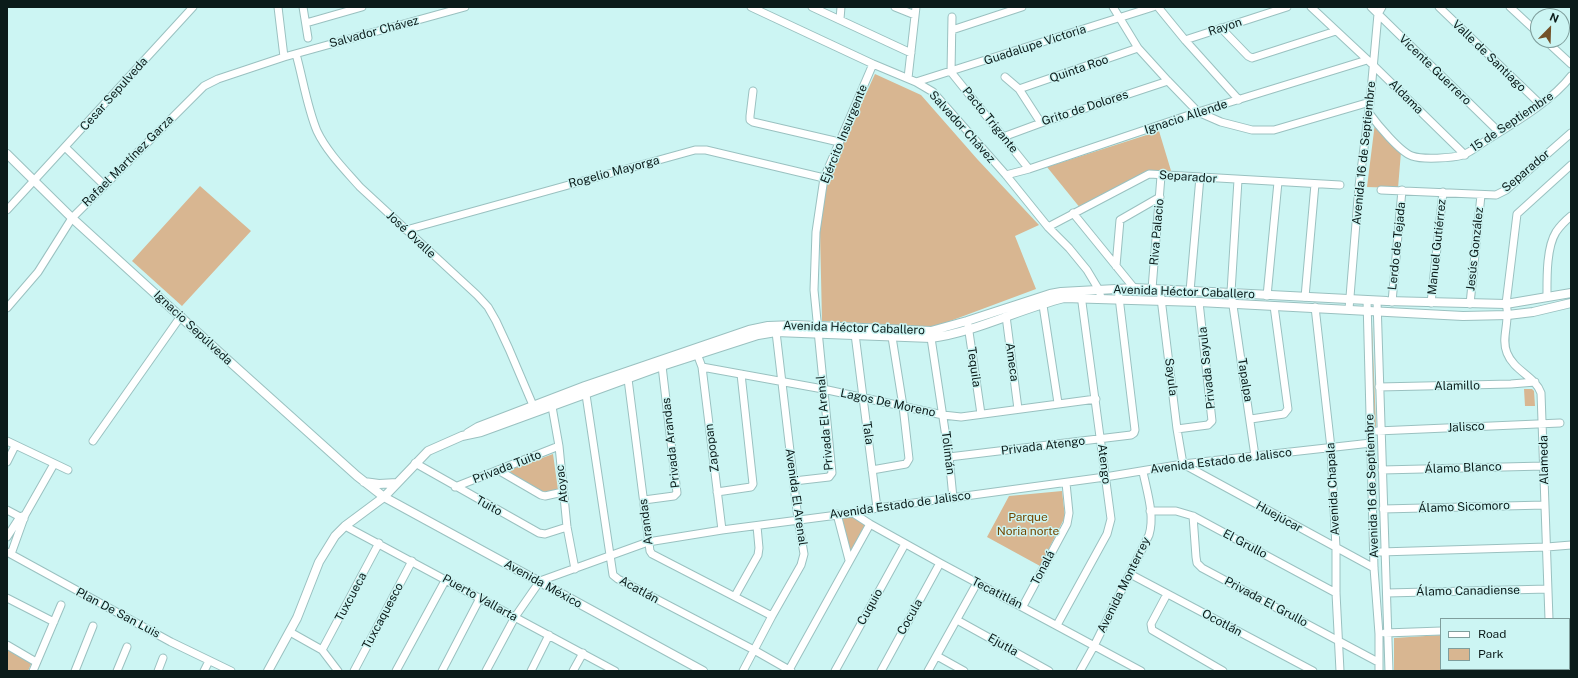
<!DOCTYPE html>
<html>
<head>
<meta charset="utf-8">
<style>
	body { margin:0 }
	#map { position:relative; width:1578px; height:678px; overflow:hidden; background:#ccf5f3; font-family:"Public Sans",sans-serif }
	canvas { display:block }
	.frame { position:absolute; inset:0; border:8px solid #0b1b1a; pointer-events:none }
	.legend { position:absolute; left:1440px; top:618px; width:130px; height:52px; box-sizing:border-box; background:#ccf5f3; border:1px solid #7f9e9c; margin:0; padding:5px 7px; list-style:none; font-size:12px; color:#0b1b1a }
	.legend li { display:flex; align-items:center; gap:8px; height:20px }
	.legend b { width:20px; border:1px solid #7f9e9c }
	.north { position:absolute; left:1530px; top:8px; width:40px; height:40px; box-sizing:border-box; background:#ccf5f3; border:1px solid #7f9e9c; border-radius:50%; rotate:23deg; font-size:11px; font-weight:700; line-height:16px; text-align:center; color:#0b1b1a }
	.north::after { content:''; display:block; margin:auto; width:14px; height:18px; background:#735129; clip-path:polygon(50% 0,100% 100%,50% 72%,0 100%) }
</style>
</head>
<body>
<div id="map">
<canvas width="1578" height="678"></canvas>
<div class="frame"></div>
<ul class="legend">
<li><b style="height:5px;background:#fff"></b>Road</li>
<li><b style="height:11px;background:#d8b691"></b>Park</li>
</ul>
<div class="north">N</div>
</div>
<script>
const ctx = document.querySelector('canvas').getContext('2d');
ctx.lineJoin = 'round';
function fill(path, color) {
  ctx.fillStyle = color;
  ctx.fill(path, 'evenodd');
}
function stroke(path, color, width, dash) {
  ctx.strokeStyle = color;
  ctx.lineWidth = width;
  ctx.lineCap = dash ? 'butt' : 'round';
  ctx.setLineDash(dash || []);
  ctx.stroke(path);
}
function drawText(font, color, halo, rows, align = 'center') {
  ctx.font = font + ' "Public Sans",sans-serif';
  ctx.lineWidth = 3;
  ctx.setLineDash([]);
  ctx.textBaseline = 'middle';
  ctx.strokeStyle = halo;
  ctx.fillStyle = color;
  for (const [text, x, y, turn = 0] of rows) {
    ctx.save();
    ctx.translate(x, y);
    ctx.rotate((+turn || 0) * Math.PI / 180);
    ctx.textAlign = isNaN(turn) ? turn : align;
    if (halo) ctx.strokeText(text, 0, 0);
    ctx.fillText(text, 0, 0);
    ctx.restore();
  }
}
fill(new Path2D(`
	M875,74L921,95L978,160L1039,225L1015,236L1036,289L934,327L822,321L820,232L826,181Z
	M1375,123L1401,152L1398,188L1367,187Z
	M1159,131L1172,174L1148,172L1081,209L1047,167Z
	M200,186L251,231L182,306L132,261Z
	M1369,324H1372L1376,427L1374,426V415L1372,413Z
	M1524,389H1532L1534,391L1535,406H1525Z
	M553,454L558,490L542,492L514,476L509,470Z
	M1062,491L1065,517L1040,566L987,537L1009,496Z
	M854,517L866,525L851,553L842,518Z
	M1441,635V669H1543L1544,671H1394V638Z
	M7,649L32,662L28,671H7Z`), '#d8b691');
const minor = new Path2D(`
	M278,7L284,57
	M303,7L308,38
	M751,7L873,64L916,82L933,92L1006,175L1048,227L1069,248L1087,270L1099,290L1101,298
	M812,7L911,53
	M895,7L915,15
	M1113,7L1138,48L1168,81L1198,112L1221,122L1252,130H1274L1370,102
	M1158,7L1185,40L1239,100
	M1311,7L1373,65L1465,155
	M1371,7L1499,132
	M1439,7L1540,104
	M1510,7L1538,33
	M952,17L951,72L1029,169
	M840,19L841,7
	M306,23L362,7
	M1221,28L1248,56L1252,58L1336,31
	M952,30L1022,7
	M1185,40L1287,7
	M1545,40L1571,64
	M296,54C303,79 307,107 317,131C327,152 345,170 360,187L477,295L488,307L496,321L509,349L535,410
	M1005,77L1019,89L1041,123
	M908,78L916,7
	M916,82L1153,7
	M1019,89L1138,48
	M753,91L750,116V120L753,122L839,142
	M1369,113C1377,124 1400,152 1412,156C1423,160 1452,158 1463,155C1471,152 1479,145 1487,140C1514,123 1552,101 1571,76
	M1003,137L1041,123L1168,81
	M65,147L104,185
	M1006,175L1029,169L1198,112L1367,60
	M1238,180L1231,292L1255,456
	M1381,190L1496,195L1506,190L1571,133
	M7,210L193,7
	M1073,213L1134,288
	M1048,227L1149,174L1340,185
	M406,230L695,150H706L824,178
	M1116,266L1120,220L1160,197
	M1152,289L1161,176
	M1160,290L1177,429L1183,464L1374,568
	M1190,291L1200,177
	M1267,296L1278,182
	M1305,297L1315,184
	M1547,297C1547,280 1546,248 1556,232C1560,226 1565,221 1571,216
	M1042,299L1058,403
	M1367,300L1374,568L1379,634V671
	M1377,301L1389,671
	M1392,302L1402,190
	M1431,303L1443,192
	M1470,304L1481,195
	M1315,307L1331,448L1336,548V593L1340,671
	M7,308L38,272L72,218L204,86L218,79L284,57L465,7
	M1349,309L1359,186L1370,102L1378,14L1382,7
	M1006,316L1018,409
	M968,325L981,414
	M855,334L877,508
	M931,338L949,457L953,498
	M696,351L702,367L722,530
	M702,367L823,389L943,415L961,417L1096,399
	M628,379L650,551L652,554L772,616
	M1379,387L1511,384L1535,382
	M585,388L613,575L618,579L754,650L791,671
	M551,401L559,446L567,527L575,569
	M1251,419L1284,414L1288,409L1274,306
	M1177,429L1208,425L1212,421L1199,302
	M1377,431L1560,423
	M7,441L68,470
	M93,441L181,316
	M949,457L1131,435L1134,433L1135,430L1118,289
	M7,462L15,446
	M415,463L539,533L545,534L567,527
	M498,470L541,495L545,496L563,492
	M872,470L906,464L909,459L903,406L892,337L893,332
	M1382,470L1544,466
	M794,481L829,477L832,473L814,290L816,232L824,178L873,64
	M455,487L559,446
	M717,492L751,487L753,484L741,374
	M644,500L674,496L677,493L662,366L661,362
	M1383,509L1545,505
	M7,510L24,519
	M1150,511H1176L1193,516L1336,593
	M853,513L870,524L940,563L1141,671
	M837,514L849,560
	M1193,516L1196,557L1197,563L1202,568L1378,662
	M345,526L615,671
	M7,537L20,517L25,515
	M7,552L171,642L231,671
	M1380,552L1547,547L1571,545
	M11,554L25,515L54,464
	M1130,574L1313,671
	M1387,593L1548,589
	M1167,594L1151,624L1152,630L1223,671
	M735,596L758,555L759,548L757,526
	M7,598L54,622
	M1023,606L1067,524L1069,513L1066,483
	M1549,619L1541,393C1535,376 1514,371 1507,353C1502,341 1507,329 1507,316C1508,312 1507,308 1506,304L1517,214L1571,165
	M957,620L1049,671
	M1057,625L1107,534L1111,519L1081,295
	M290,632L322,650L338,671
	M1385,633L1441,631
	M7,645L36,662
	M322,650L379,543
	M937,656L964,671
	M1551,669V671
	M789,670L870,524
	M33,671L61,605
	M75,671L93,626
	M117,671L127,647
	M158,671L163,658
	M204,671L209,661
	M354,671L412,561
	M396,671L446,579
	M442,671L480,598
	M486,671L515,617L540,581L648,542L722,530L853,513L877,508L1105,477L1183,464L1371,443
	M531,671L549,635
	M573,671L583,653
	M743,671L772,616L801,565L804,554L798,519L776,332
	M835,671L905,544
	M881,671L940,563
	M928,671L977,583
	M1080,671L1094,646L1149,535C1155,515 1147,492 1143,472`);
const major = new Path2D(`
	M7,154L72,218L229,361L357,476L384,497L703,671
	M468,433L478,427L585,386L749,330L768,326L795,325L931,331L967,321L1050,294L1061,292L1134,288L1387,301L1506,304L1571,293
	M364,482L379,484L397,483
	M268,671L297,618L319,562L335,536L345,526L384,497L428,451L462,436L481,432L662,366L758,335L776,332L931,338C976,332 1019,309 1064,298L1199,302L1463,316L1508,315L1533,312L1571,303`);
stroke(minor, '#9ac1c0', 9);
stroke(major, '#9ac1c0', 10);
stroke(minor, '#fff', 7);
stroke(major, '#fff', 8);
drawText('12px', '#0b1b1a', '#ccf5f3', [
	["Rayon",1225,27,-18],
	["Salvador Chávez",374,32,-15],
	["Guadalupe Victoria",1035,45,-18],
	["Valle de Santiago",1489,56,44],
	["Quinta Roo",1079,69,-19],
	["Vicente Guerrero",1435,70,44],
	["Cesar Sepulveda",114,94,-48],
	["Aldama",1406,97,45],
	["Grito de Dolores",1085,108,-18],
	["Ignacio Allende",1186,117,-18],
	["Pacto Trigante",990,120,51],
	["15 de Septiembre",1512,122,-34],
	["Salvador Chávez",962,127,48],
	["Ejército Insurgente",844,134,-68],
	["Avenida 16 de Septiembre",1364,153,-84],
	["Rafael Martínez Garza",128,161,-45],
	["Separador",1526,171,-40],
	["Rogelio Mayorga",614,172,-15],
	["Separador",1188,177,4],
	["Riva Palacio",1157,232,-85],
	["José Ovalle",411,235,43],
	["Lerdo de Tejada",1397,246,-84],
	["Manuel Gutiérrez",1437,247,-84],
	["Jesús González",1475,249,-84],
	["Avenida Héctor Caballero",1184,292,2],
	["Ignacio Sepúlveda",193,328,43],
	["Avenida Héctor Caballero",854,328,2],
	["Ameca",1012,362,82],
	["Tequila",974,367,82],
	["Privada Sayula",1207,368,-96],
	["Sayula",1171,377,83],
	["Tapalpa",1245,380,81],
	["Alamillo",1457,386,-1],
	["Lagos De Moreno",888,403,12],
	["Privada El Arenal",825,423,-95],
	["Jalisco",1466,427,-3],
	["Tala",868,433,82],
	["Privada Arandas",671,443,-96],
	["Privada Atengo",1043,446,-7],
	["Zapopan",712,448,-97],
	["Tolimán",948,453,83],
	["Alameda",1544,460,-91],
	["Avenida Estado de Jalisco",1221,461,-7],
	["Atengo",1104,464,83],
	["Privada Tuito",507,467,-21],
	["Álamo Blanco",1463,468,-2],
	["Atoyac",562,484,-96],
	["Avenida 16 de Septiembre",1372,486,-92],
	["Avenida Chapala",1333,489,-93],
	["Avenida El Arenal",796,497,82],
	["Avenida Estado de Jalisco",900,505,-8],
	["Tuito",489,506,29],
	["Álamo Sicomoro",1464,507,-2],
	["Huejúcar",1279,517,29],
	["Arandas",646,522,-97],
	["El Grullo",1245,544,28],
	["Tonalá",1043,568,-62],
	["Avenida México",543,584,29],
	["Avenida Monterrey",1124,585,-64],
	["Acatlán",639,590,29],
	["Álamo Canadiense",1468,591,-1],
	["Tecatitlán",997,593,27],
	["Tuxcueca",351,597,-62],
	["Puerto Vallarta",480,598,29],
	["Privada El Grullo",1266,602,28],
	["Cuquio",870,607,-61],
	["Plan De San Luis",118,613,28],
	["Tuxcaquesco",383,616,-62],
	["Cocula",910,617,-61],
	["Ocotlán",1222,623,28],
	["Ejutla",1003,645,29]
]);
drawText('12px', '#734600', '#ccf5f3', [
	["Parque",1028,517],
	["Noria norte",1028,531]
]);
</script>
</body>
</html>
